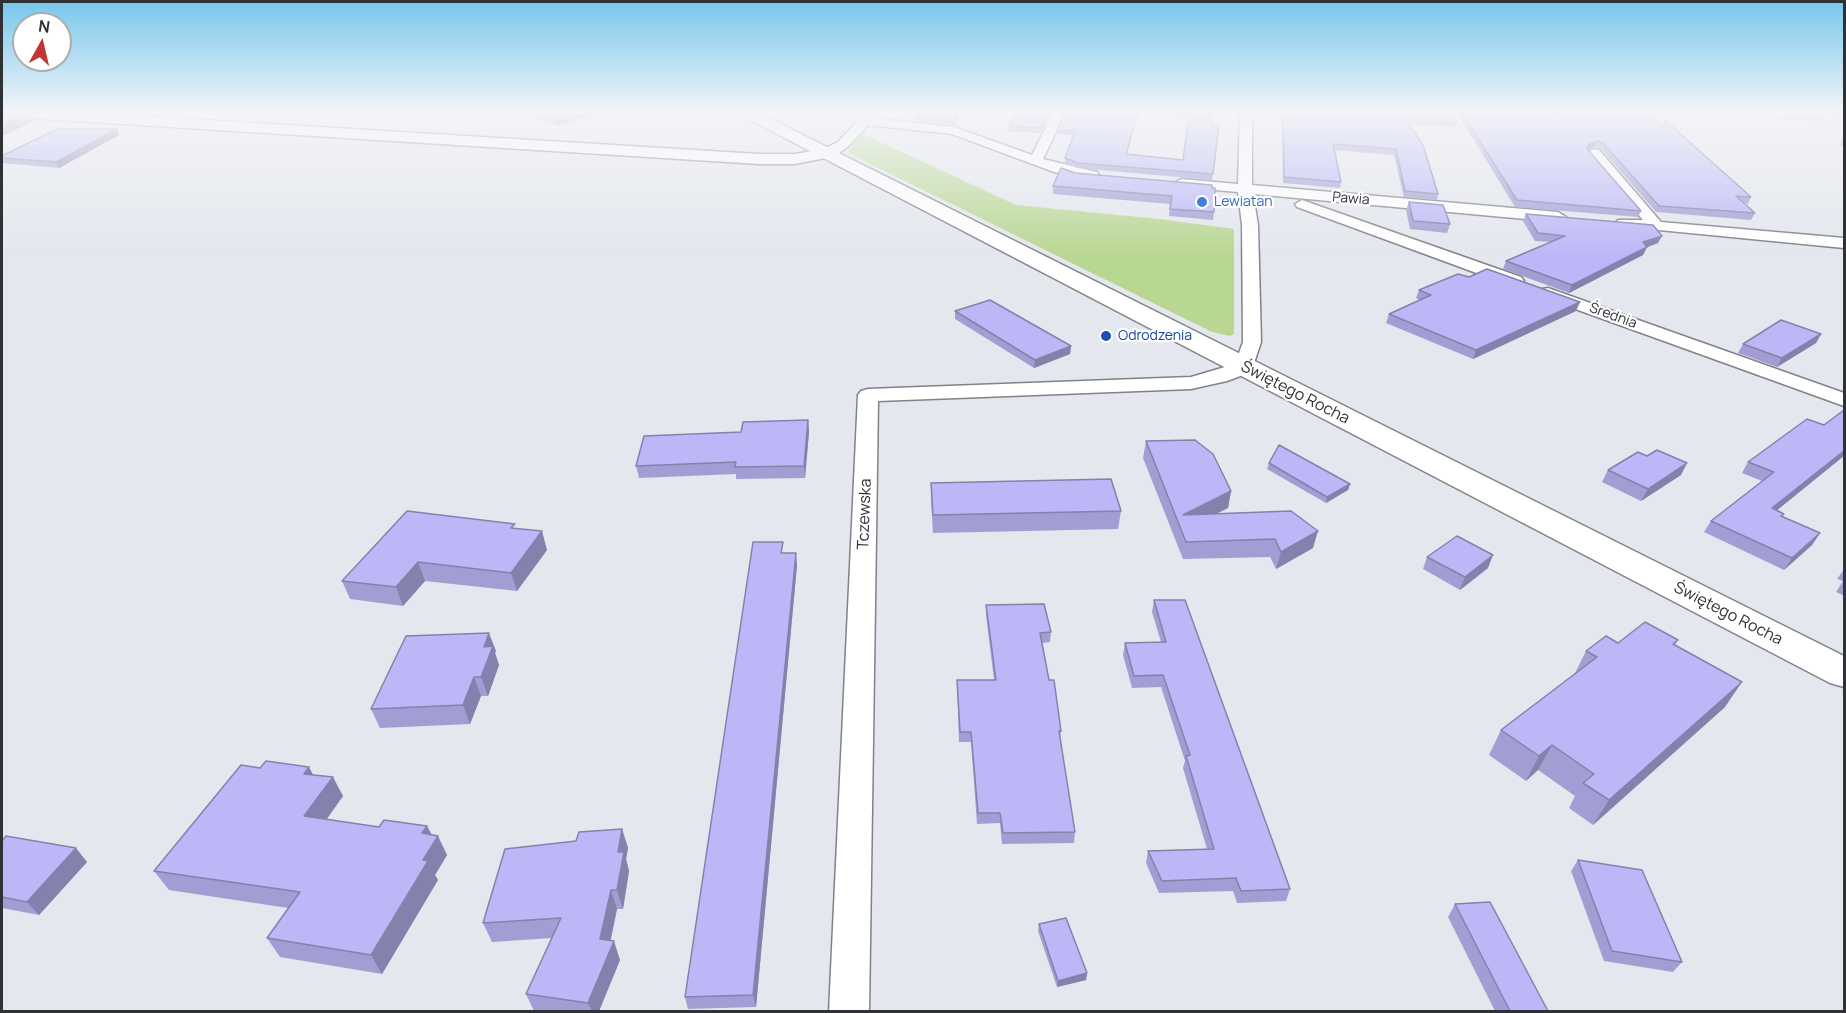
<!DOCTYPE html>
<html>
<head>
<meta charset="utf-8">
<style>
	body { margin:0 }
	#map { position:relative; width:1846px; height:1013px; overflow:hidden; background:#e4e7ee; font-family:Manrope,sans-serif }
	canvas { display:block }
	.frame { position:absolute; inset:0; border:3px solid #303134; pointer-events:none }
	.north { position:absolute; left:12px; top:12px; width:60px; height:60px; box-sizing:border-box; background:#fff; border:2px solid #acadae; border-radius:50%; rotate:8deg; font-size:16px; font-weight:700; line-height:24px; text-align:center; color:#303134 }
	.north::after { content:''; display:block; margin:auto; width:21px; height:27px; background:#c33437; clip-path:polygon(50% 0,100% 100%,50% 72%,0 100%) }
</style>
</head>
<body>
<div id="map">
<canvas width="1846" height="1013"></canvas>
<div class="frame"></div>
<div class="north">N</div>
</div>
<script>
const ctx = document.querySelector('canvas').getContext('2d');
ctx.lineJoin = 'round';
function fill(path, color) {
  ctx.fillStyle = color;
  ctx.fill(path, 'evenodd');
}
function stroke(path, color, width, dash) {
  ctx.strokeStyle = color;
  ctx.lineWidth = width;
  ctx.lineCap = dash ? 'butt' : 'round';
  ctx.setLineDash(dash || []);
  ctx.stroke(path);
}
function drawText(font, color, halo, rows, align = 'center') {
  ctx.font = font + ' Manrope,sans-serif';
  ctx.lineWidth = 4.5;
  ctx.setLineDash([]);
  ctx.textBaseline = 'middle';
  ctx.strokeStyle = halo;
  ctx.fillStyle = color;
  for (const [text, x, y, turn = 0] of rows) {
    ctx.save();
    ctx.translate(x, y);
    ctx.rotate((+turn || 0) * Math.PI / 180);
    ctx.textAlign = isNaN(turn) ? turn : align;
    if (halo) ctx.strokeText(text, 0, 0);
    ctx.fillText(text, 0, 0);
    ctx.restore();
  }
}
fill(new Path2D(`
	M1760,113L1823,114L1837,123L1766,119Z
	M863,134L1016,205L1159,219L1234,229V334L1230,336L1212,332L850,154L848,150Z`), '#b8d793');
const minor = new Path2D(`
	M865,113H878L874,118L954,127L1032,155L1053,113H1065L1043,159L1097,172L1099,175L1092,179L1054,172L952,134L868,125C856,138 840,161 819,157L817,154L819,151L838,142Z
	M1240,113H1252V185L1558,212L1566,217L1558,222L1253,194L1258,225L1261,342L1251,372L1227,381L1191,389L878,401L869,1012H829L858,395L861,391L868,389L1191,377L1235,364L1243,342L1242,225L1238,192L1181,187L1174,183L1181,179L1238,184Z
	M1594,149L1599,150L1661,222L1844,238V248L1618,226L1615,223L1618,220H1643L1587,153Z
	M1302,200L1521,277L1524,281L1521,285H1509L1297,207L1295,204Z
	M1548,288L1844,393V406L1542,297L1539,293L1542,289Z`);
const tertiary = new Path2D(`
	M4,113H92L759,154H795L824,149L832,154L830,157L795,164H759L11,117Z`);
const primary = new Path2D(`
	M737,113H759L1844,656V687L1830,683Z`);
stroke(minor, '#808289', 3);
stroke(tertiary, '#808289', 3);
stroke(primary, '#808289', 3);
fill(minor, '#fff');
fill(tertiary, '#fff');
fill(primary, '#fff');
fill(new Path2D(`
	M522,113H614L607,116L598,114L557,125Z
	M960,113L954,125L915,120V114Z
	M1050,113L1040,133L1009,131V126Z
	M1064,113H1212V125H1219L1212,180L1077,168L1065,163V158L1073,135L1057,134V130ZM1138,114L1188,118L1183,160L1127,154Z
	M1279,113H1452L1457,122L1455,127L1409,124L1438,194L1437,200L1404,197L1394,155L1335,150L1341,182L1340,188L1283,183L1282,123L1279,122Z
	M1457,113L1550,114V113H1651L1663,125L1665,120L1751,197L1748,204L1744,203L1755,213L1751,220L1656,212L1601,149L1594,147L1588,150L1641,211L1638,217L1515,207Z
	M1827,113H1845V125Z
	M119,135L59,168L2,163V156Z
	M1843,138H1845V148L1839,145Z
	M1075,173L1212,185L1214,212L1213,220L1169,216L1170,204L1053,194V186Z
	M1409,202L1450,224L1447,233L1410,229L1406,210Z
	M1526,214L1658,243L1647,247L1643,255L1569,293L1503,269L1506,261L1550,242L1535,241L1523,221Z
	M1469,277L1576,311L1473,359L1386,323L1389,314L1419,300L1416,298L1419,290Z
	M955,311L1071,346L1070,354L1034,368L955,319Z
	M1821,334L1816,343L1777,367L1738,353L1743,344Z
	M1844,410L1845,455L1777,510L1784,514L1782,517L1820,533L1812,545L1784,570L1704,532L1711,521L1762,481L1742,473L1748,462L1824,425Z
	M808,420L809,432L805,478L736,479V474L639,478L636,466L741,432Z
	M1146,441L1231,491L1228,508L1215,514L1313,548L1276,569L1270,557L1183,559L1143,458Z
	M1269,463L1350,484L1348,490L1326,503L1267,469Z
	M1608,470L1681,475L1641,501L1602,482Z
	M931,483L1121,511L1118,529L933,533L931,500Z
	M516,529L547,550L517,591L425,581L403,606L350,599L342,581Z
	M784,553L797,565L756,1007L688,1009L685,997Z
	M1427,557L1488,568L1460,590L1423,569Z
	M1845,568V596L1836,592L1843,581L1837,579Z
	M1154,600L1290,889L1286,901L1237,903L1233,891L1159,893L1146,863L1148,851L1207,849L1183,768L1185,761L1161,687L1132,688L1123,655L1125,643L1161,642L1152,612Z
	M986,605L1051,632L1050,642L1042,643L1049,680L1061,731L1060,739L1075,832L1074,843L1002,844L1000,823L977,824L971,742H959L957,680H994L986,615Z
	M1678,640L1675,645L1725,707L1593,825L1569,808L1575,796L1538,770L1526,781L1489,755L1501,730L1574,675L1586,651L1618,643Z
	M496,651L495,653L499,665L488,696H481L470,724L380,728L371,709Z
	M313,775L343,796L327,819L379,827L427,826L431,834L447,855L435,875L438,880L382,974L280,957L267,938L288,908L169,890L154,871Z
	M622,829L628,848L626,859L629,871L623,909H617L610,941L620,960L599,1011H534L526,994L552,938L492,942L483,923L576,841Z
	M2,841L87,862L39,915L2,908Z
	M1578,860L1682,962L1673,972L1604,961L1571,871Z
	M1455,904L1548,1011H1495L1448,917Z
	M1039,924L1087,973L1086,980L1057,987L1038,931Z`), '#a29ed4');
fill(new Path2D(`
	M28,113H31L35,121L2,136V125Z
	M558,113H598V114L557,125L555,114Z
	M957,113H960L954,125V119Z
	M1048,113H1050L1040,133L1041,128Z
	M117,129L119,135L59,168L56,162Z
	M1597,141L1594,147L1586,151L1588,145Z
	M1662,236L1658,243L1640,250L1643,242Z
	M1647,247L1643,255L1569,293L1572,285Z
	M1580,302L1576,311L1473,359L1476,350Z
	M1821,334L1816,343L1777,367L1782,358Z
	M1071,346L1070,354L1034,368L1035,360Z
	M808,420L809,432L805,478L804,466Z
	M1845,450V455L1765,520L1772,508Z
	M1687,463L1681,475L1641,501L1648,489Z
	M1350,484L1348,490L1326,503L1327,497Z
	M1231,491L1228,508L1182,531L1183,515Z
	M542,531L547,550L517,591L511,573Z
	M1318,531L1313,548L1276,569L1281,552Z
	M1820,533L1812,545L1784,570L1792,558Z
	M796,553L797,565L756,1007L753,995Z
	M1493,555L1488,568L1460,590L1465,577Z
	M418,562L425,581L403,606L396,587Z
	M489,633L496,651L495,653L499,665L488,696L481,677L484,647Z
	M474,677L481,696L470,724L463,705Z
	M1742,682L1725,707L1593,825L1609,800Z
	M1552,745L1538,770L1526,781L1539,756Z
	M309,767L319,786L304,774Z
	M333,777L343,796L315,835L304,816Z
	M427,826L435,841L438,836L447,855L435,875L438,880L382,974L371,955L423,860L422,833Z
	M622,829L628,848L626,859L629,871L623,909L617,890L618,852Z
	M76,848L87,862L39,915L27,902Z
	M611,890L617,909L607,958L600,939Z
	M614,941L620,960L599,1011H592L588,1003Z
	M1087,973L1086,980L1057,987L1058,981Z`), '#8481ad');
const building = new Path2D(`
	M2,113H28L2,125Z
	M916,113H957L954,119L915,114Z
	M1016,113H1048L1041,128L1009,126Z
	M1064,113H1138L1126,154L1183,160L1189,113H1212V125H1219L1213,174L1078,163L1065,158L1075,131L1057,130Z
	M1280,113H1452L1457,122L1405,118L1423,145L1438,194L1405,191L1396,149L1333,144L1341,182L1284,177L1283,117H1280Z
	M1462,113H1539L1556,115L1555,113H1651L1665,127V120L1751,197L1736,196L1755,213L1659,206L1603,143L1597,141L1588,145L1587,149L1641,211L1517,200Z
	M57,129H117L56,162L2,158V156Z
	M1061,168L1075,173L1212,185V188H1215L1214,212L1170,209L1172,196L1053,186Z
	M1409,202L1443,205L1450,224L1413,221Z
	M1526,214L1653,225L1662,236L1643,242L1647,247L1572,285L1506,261L1565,236L1538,233Z
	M1487,269L1580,302L1476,350L1389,314L1431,295L1419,290L1458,274L1469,277Z
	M990,300L1071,346L1035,360L955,311Z
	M1781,320L1821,334L1782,358L1743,344Z
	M1844,410L1845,450L1772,508L1784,514L1781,516L1820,533L1792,558L1711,521L1774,472L1748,462L1807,419L1824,425Z
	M808,420L804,466L735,467L736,462L636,466L644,436L741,432L743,422Z
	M1195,440L1213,454L1231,491L1183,515L1291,511L1318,531L1281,552L1275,539L1186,542L1146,441Z
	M1279,445L1350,484L1327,497L1269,463Z
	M1657,450L1687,463L1648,489L1608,470L1638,452L1647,456Z
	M1111,479L1121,511L933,515L931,483Z
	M407,511L515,524L511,528L542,531L511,573L418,562L396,587L342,581Z
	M1457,536L1493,555L1465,577L1427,557Z
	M753,542H783L781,553H796L753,995L685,997Z
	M1154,600H1185L1290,889L1241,891L1236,878L1162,881L1148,851L1214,849L1186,756L1190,755L1163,675L1134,676L1125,643L1166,642Z
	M1044,604L1051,632L1040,633L1049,680H1054L1061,731H1059L1075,832L1003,833L1000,813H978L971,732H960L957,680H996L986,605Z
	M1645,622L1678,640L1673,644L1742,682L1609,800L1583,783L1594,774L1552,745L1539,756L1501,730L1597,657L1586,651L1606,636L1618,643Z
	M489,633L484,647L493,646L481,677H474L463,705L371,709L406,636Z
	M266,761L309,767L304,774L333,777L304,816L379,827L384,820L427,826L422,833L438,836L423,860L428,861L371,955L267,938L300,892L154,871L241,765L260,768Z
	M622,829L618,852H624L617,890H611L600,939L614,941L588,1003L526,994L561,918L483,923L505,849L576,841L579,832Z
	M6,836L76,848L27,902L2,897V841Z
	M1578,860L1642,870L1682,962L1612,951Z
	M1490,902L1548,1011H1510L1455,904Z
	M1066,918L1087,973L1058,981L1039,924Z`);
fill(building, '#bcb8f7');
stroke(building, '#8481ad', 1.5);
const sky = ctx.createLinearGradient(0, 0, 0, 255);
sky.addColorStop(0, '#76c7ec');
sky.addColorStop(0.44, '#f3f4f7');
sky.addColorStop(1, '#f3f4f700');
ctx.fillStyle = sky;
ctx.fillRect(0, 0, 1846, 255);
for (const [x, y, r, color] of [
	[1202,202,6,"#3f7fe0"],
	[1106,336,6,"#1a4fb4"]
]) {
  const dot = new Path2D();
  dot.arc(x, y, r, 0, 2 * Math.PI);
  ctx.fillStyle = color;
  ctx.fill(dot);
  stroke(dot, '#fff', 2);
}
drawText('14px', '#303134', '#fff', [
	["Pawia",1351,199,5],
	["Średnia",1613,316,20]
]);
drawText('14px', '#366cbe', '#fff', [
	["Lewiatan",1214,202]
], 'left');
drawText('14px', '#164399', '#fff', [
	["Odrodzenia",1118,336]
], 'left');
drawText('16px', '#303134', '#fff', [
	["Świętego Rocha",1295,393,27],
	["Tczewska",865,514,-88],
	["Świętego Rocha",1728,614,27]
]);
</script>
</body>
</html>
